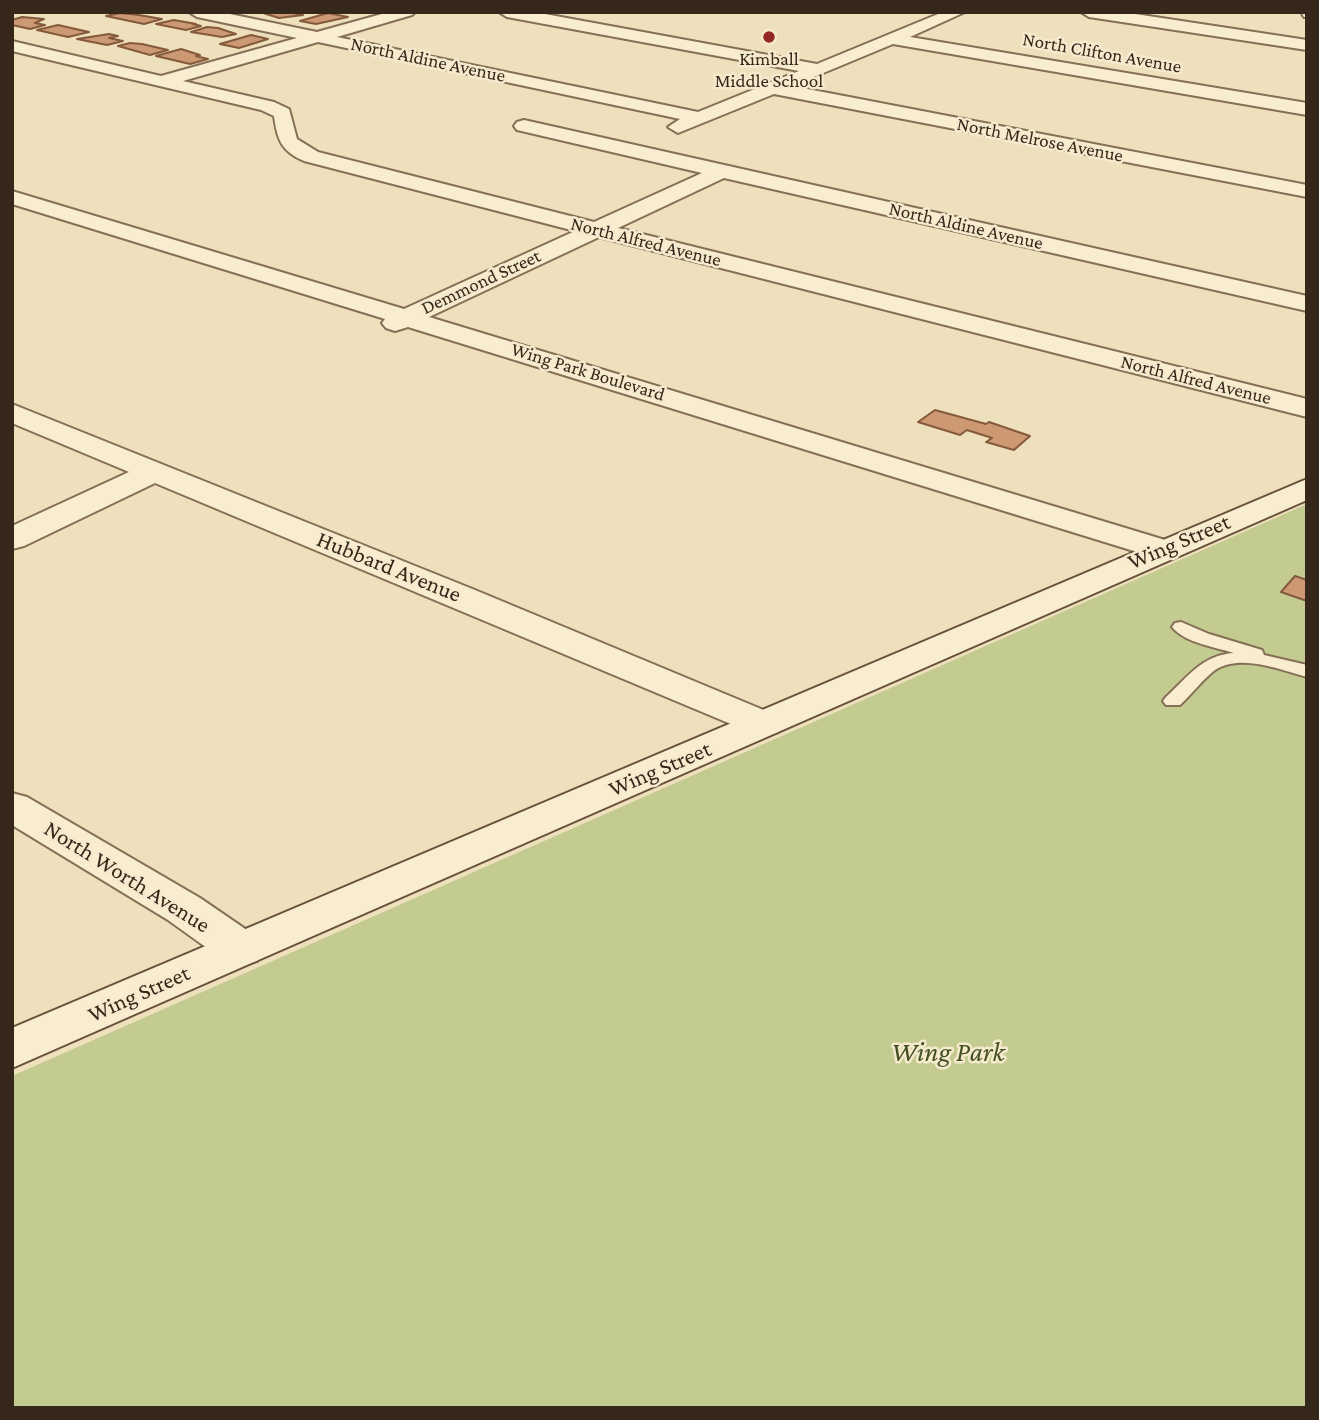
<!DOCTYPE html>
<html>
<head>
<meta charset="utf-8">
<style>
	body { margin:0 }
	#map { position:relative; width:1319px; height:1420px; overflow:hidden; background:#eee0bd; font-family:"Crimson Pro",serif }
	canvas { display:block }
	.frame { position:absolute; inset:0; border:14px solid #35281b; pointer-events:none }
</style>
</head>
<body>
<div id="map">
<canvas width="1319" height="1420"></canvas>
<div class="frame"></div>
</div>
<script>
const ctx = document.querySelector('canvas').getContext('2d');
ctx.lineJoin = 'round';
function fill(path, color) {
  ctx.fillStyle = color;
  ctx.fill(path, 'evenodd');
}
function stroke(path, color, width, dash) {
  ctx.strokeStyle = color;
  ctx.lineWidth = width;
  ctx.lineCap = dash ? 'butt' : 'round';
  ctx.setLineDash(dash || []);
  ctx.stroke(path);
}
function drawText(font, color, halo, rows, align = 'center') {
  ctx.font = font + ' "Crimson Pro",serif';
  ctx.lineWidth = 5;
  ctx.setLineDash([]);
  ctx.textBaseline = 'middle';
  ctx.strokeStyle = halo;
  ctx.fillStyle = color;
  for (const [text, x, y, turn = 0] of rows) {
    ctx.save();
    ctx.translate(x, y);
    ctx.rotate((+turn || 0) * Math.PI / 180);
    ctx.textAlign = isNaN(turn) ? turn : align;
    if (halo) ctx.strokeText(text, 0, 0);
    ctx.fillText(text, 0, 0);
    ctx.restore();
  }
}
fill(new Path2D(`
	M1307,504V1408H12V1076Z`), '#c4cb91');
const building = new Path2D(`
	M260,12H296L294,13L303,15L279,18Z
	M120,13L139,15L162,19L144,24L106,16Z
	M328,13L348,17L316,24L300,21Z
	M22,17L44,19L35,23L45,25L30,29L12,25V20Z
	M174,20L196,24H193L201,26L186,30L156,24Z
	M58,25L89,32L68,37L37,30Z
	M207,27L218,28L236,34L222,37L191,32Z
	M109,34L118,36L109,38L123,41L107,45L77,39Z
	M251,35L268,39L239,48L220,44Z
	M130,43L142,44L168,50L150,55L118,46Z
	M181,49L200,55L196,56L208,59L190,64L156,56Z
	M935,410L986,424L989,422L1030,436L1014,450L986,442L992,438L967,430L960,435L918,422Z
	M1295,576L1307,580V601L1281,592Z`);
fill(building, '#cc9972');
stroke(building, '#855a3c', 2);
const lane = new Path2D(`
	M1301,12H1307V17H1304Z
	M1181,622L1209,634L1262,650L1264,655L1307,665V677C1281,670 1240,653 1215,670C1202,680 1192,694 1180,705H1166L1163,701L1166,697C1188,677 1202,655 1234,653C1215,647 1185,643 1172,627L1175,623Z`);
const street = new Path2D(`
	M189,12H220L317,32L389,12H415L412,15L337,37L698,112L799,71L507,17L499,12H534L817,64L943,12H965L910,37L1307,103V115L893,44L792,86L1307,185V197L774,94L678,133L668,127L680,119L318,42L183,81L274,102L289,109L297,139L318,152L594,222L702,173L517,130L514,126L517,122L524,120L1307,296V311L724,178L618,228L1307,399V417L599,237L429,317L1175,543L1180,550L1175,557L1163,560L408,327L395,331L386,328L382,323L385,319L12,204V191L404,309L575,231L304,161C281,151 277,139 274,116L261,110L12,51V41L161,76L297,38L197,17Z
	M1081,12H1122L1307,40V50L1089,17Z
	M12,404L475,590L778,716L783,724L778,732L764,736L750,732L155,483L24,546L12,549V526L129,472L12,423Z
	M12,793L27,797L200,898L257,937L264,949L257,961L241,965L225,961L168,920L12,825Z`);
const secondary = new Path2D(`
	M1307,479V500L12,1068V1028Z`);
stroke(lane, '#857056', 4);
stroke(street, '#857056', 4);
stroke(secondary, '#67513a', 4);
fill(lane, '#f9edd0');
fill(street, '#f9edd0');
fill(secondary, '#f9edd0');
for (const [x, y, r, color] of [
	[769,37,7,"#952726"]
]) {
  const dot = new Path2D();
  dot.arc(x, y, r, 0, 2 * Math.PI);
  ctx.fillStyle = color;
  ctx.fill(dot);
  stroke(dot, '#f5eacd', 2.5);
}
drawText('19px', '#35281b', '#f5eacd', [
	["North Clifton Avenue",1102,53,10],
	["North Aldine Avenue",428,60,12],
	["North Melrose Avenue",1040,140,11],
	["North Aldine Avenue",966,226,13],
	["North Alfred Avenue",646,242,14],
	["Demmond Street",481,282,-25],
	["Wing Park Boulevard",588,372,17],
	["North Alfred Avenue",1196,380,14]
]);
drawText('19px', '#35281b', '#f5eacd', [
	["Kimball",769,59],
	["Middle School",769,81]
]);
drawText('23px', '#35281b', '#f5eacd', [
	["Wing Street",1179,542,-23],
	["Hubbard Avenue",389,567,22],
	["Wing Street",660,769,-23],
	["North Worth Avenue",127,877,32],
	["Wing Street",139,994,-24]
]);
drawText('italic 28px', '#445122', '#f5eacd', [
	["Wing Park",948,1052]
]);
</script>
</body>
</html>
